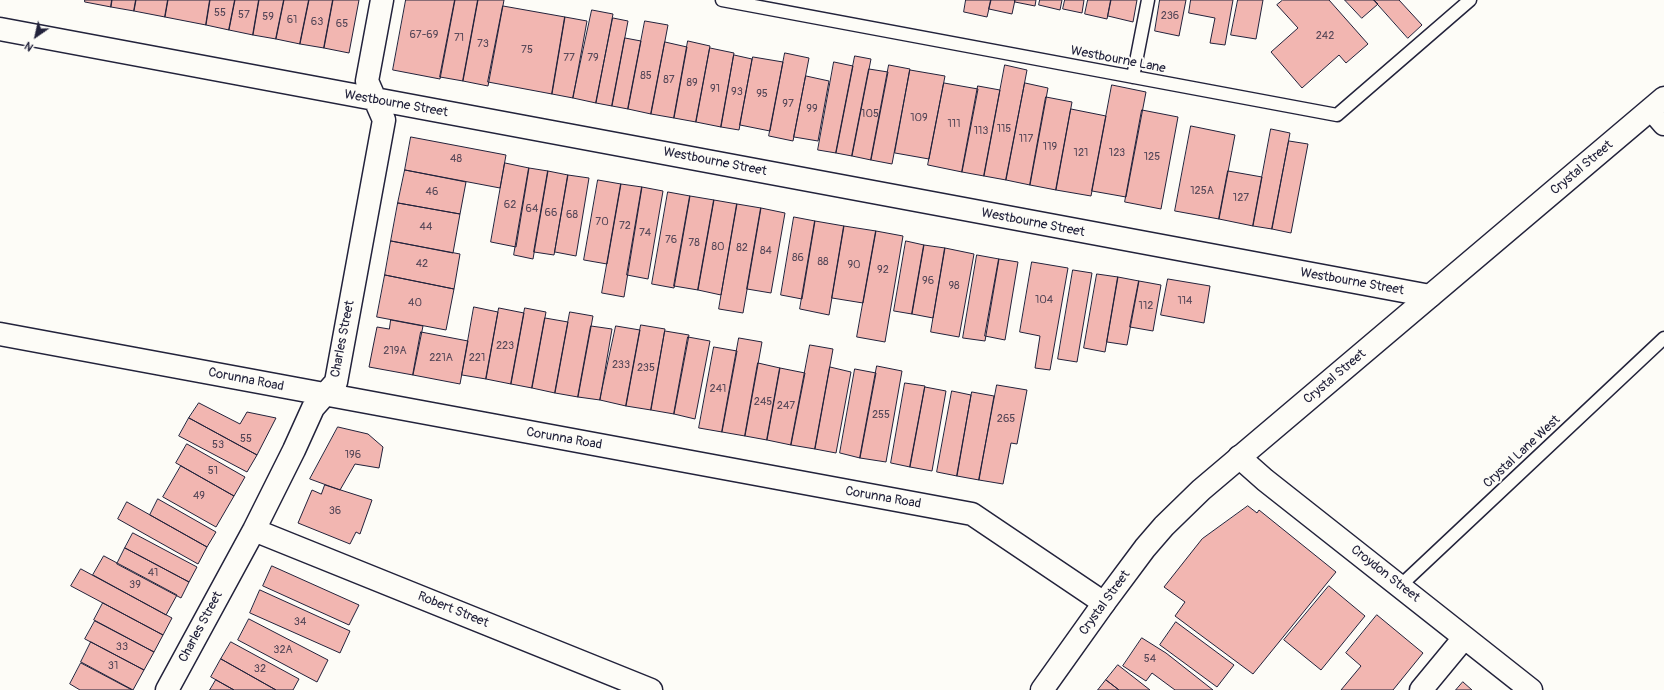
<!DOCTYPE html>
<html>
<head>
<meta charset="utf-8">
<style>
	body { margin:0 }
	#map { position:relative; width:1664px; height:690px; overflow:hidden; background:#fdfcf7; font-family:Pangolin,sans-serif }
	canvas { display:block }
	.north { position:absolute; left:16px; top:16px; width:40px; height:40px; -webkit-text-stroke:3px #fdfcf7; paint-order:stroke; rotate:214deg; font-size:11px; font-weight:700; line-height:16px; text-align:center; color:#22223b }
	.north::after { content:''; display:block; margin:auto; width:14px; height:18px; background:#22223b; clip-path:polygon(50% 0,100% 100%,50% 72%,0 100%) }
</style>
</head>
<body>
<div id="map">
<canvas width="1664" height="690"></canvas>
<div class="north">N</div>
</div>
<script>
const ctx = document.querySelector('canvas').getContext('2d');
ctx.lineJoin = 'round';
function fill(path, color) {
  ctx.fillStyle = color;
  ctx.fill(path, 'evenodd');
}
function stroke(path, color, width, dash) {
  ctx.strokeStyle = color;
  ctx.lineWidth = width;
  ctx.lineCap = dash ? 'butt' : 'round';
  ctx.setLineDash(dash || []);
  ctx.stroke(path);
}
function drawText(font, color, halo, rows, align = 'center') {
  ctx.font = font + ' Pangolin,sans-serif';
  ctx.lineWidth = 4;
  ctx.setLineDash([]);
  ctx.textBaseline = 'middle';
  ctx.strokeStyle = halo;
  ctx.fillStyle = color;
  for (const [text, x, y, turn = 0] of rows) {
    ctx.save();
    ctx.translate(x, y);
    ctx.rotate((+turn || 0) * Math.PI / 180);
    ctx.textAlign = isNaN(turn) ? turn : align;
    if (halo) ctx.strokeText(text, 0, 0);
    ctx.fillText(text, 0, 0);
    ctx.restore();
  }
}
const building = new Path2D(`
	M85,0H112L111,7L85,2Z
	M112,0H136L134,11L111,7Z
	M136,0H168L165,17L134,11Z
	M168,0H210L206,25L165,17Z
	M210,0H235L229,30L206,25Z
	M235,0H259L253,35L229,30Z
	M259,0H284L276,39L253,35Z
	M284,0H309L300,44L276,39Z
	M309,0H333L324,48L300,44Z
	M333,0H359L349,53L324,48Z
	M406,0H455L440,79L393,70Z
	M455,0H478L463,81L440,77Z
	M478,0H504L488,86L463,81Z
	M966,0H991L987,17L964,12Z
	M991,0H1015L1012,14L989,9Z
	M1015,0H1036L1035,6L1015,2Z
	M1040,0H1062L1060,10L1039,5Z
	M1065,0H1084L1082,13L1063,9Z
	M1088,0H1111L1107,19L1085,14Z
	M1111,0H1137L1133,22L1108,16Z
	M1160,0H1186L1179,36L1155,31Z
	M1191,0H1233L1225,45L1210,43L1215,18L1189,13Z
	M1238,0H1263L1256,39L1231,35Z
	M1283,0H1329L1368,44L1346,63L1339,55L1302,88L1271,52L1298,28L1277,5Z
	M1345,0H1374L1378,4L1362,18Z
	M1374,0H1399L1422,25L1408,38Z
	M503,6L565,17L552,94L488,82Z
	M592,10L613,14L596,103L573,98Z
	M565,17L587,21L573,98L552,94Z
	M613,18L628,21L612,106L596,103Z
	M645,21L668,25L651,114L628,109Z
	M625,38L641,41L628,109L612,106Z
	M688,41L710,46L696,122L674,118Z
	M665,42L687,47L674,118L651,114Z
	M710,48L734,53L721,127L696,122Z
	M785,53L809,58L793,141L769,136Z
	M734,55L752,59L739,130L721,127Z
	M855,56L871,59L852,156L836,153Z
	M753,57L783,62L770,131L740,125Z
	M834,62L853,66L836,153L818,150Z
	M889,65L910,69L892,164L871,160Z
	M1005,65L1027,70L1006,180L984,176Z
	M869,69L888,72L871,160L852,156Z
	M910,70L945,76L929,159L895,153Z
	M806,76L829,81L818,141L794,137Z
	M944,83L978,89L962,172L928,165Z
	M1025,83L1048,88L1030,185L1006,180Z
	M1112,85L1146,92L1126,197L1092,191Z
	M978,86L1000,90L984,176L962,172Z
	M1046,97L1072,102L1056,190L1030,185Z
	M1071,109L1106,116L1091,196L1056,190Z
	M1142,110L1178,117L1161,209L1125,202Z
	M1191,126L1235,135L1219,219L1175,211Z
	M1271,129L1290,133L1272,229L1253,226Z
	M411,137L506,155L500,188L405,170Z
	M1289,141L1308,144L1291,233L1272,229Z
	M505,163L529,168L516,247L491,242Z
	M529,168L548,171L533,259L514,255Z
	M405,170L466,182L460,214L398,203Z
	M548,171L568,175L554,255L534,252Z
	M1228,171L1262,177L1253,226L1219,219Z
	M568,175L589,178L576,256L555,252Z
	M598,180L621,184L607,264L584,260Z
	M621,184L642,187L624,297L602,293Z
	M642,187L663,191L648,279L627,275Z
	M668,192L690,196L674,288L652,284Z
	M690,196L714,200L698,290L674,286Z
	M714,200L737,204L721,295L698,290Z
	M398,203L460,214L453,253L391,241Z
	M737,204L761,208L743,313L719,309Z
	M761,208L785,213L771,293L747,289Z
	M794,217L815,221L802,299L781,295Z
	M815,221L844,226L829,315L800,309Z
	M844,226L876,231L863,303L832,298Z
	M876,231L903,236L885,342L857,337Z
	M391,241L460,254L454,289L385,275Z
	M906,241L924,245L912,314L894,311Z
	M924,245L945,248L933,318L912,314Z
	M945,248L974,254L959,337L931,332Z
	M977,255L999,259L985,341L963,338Z
	M999,259L1018,262L1005,340L985,336Z
	M1032,262L1068,268L1050,370L1035,368L1040,336L1020,332Z
	M1073,270L1092,273L1077,362L1058,359Z
	M1097,274L1118,277L1105,352L1084,348Z
	M385,275L454,289L446,330L377,317Z
	M1118,277L1139,281L1127,345L1107,342Z
	M1168,279L1210,286L1204,323L1161,315Z
	M1139,281L1161,285L1153,331L1130,327Z
	M474,307L498,312L486,379L462,375Z
	M499,308L524,313L511,384L486,379Z
	M525,308L546,312L532,388L511,384Z
	M570,312L593,316L578,397L555,393Z
	M545,318L568,322L555,393L532,388Z
	M391,320L423,326L413,375L369,367L377,327L389,329Z
	M641,325L665,329L651,410L626,406Z
	M591,326L612,329L600,400L578,397Z
	M616,326L640,330L626,406L600,400Z
	M665,331L689,335L674,414L651,410Z
	M421,332L468,341L460,384L413,375Z
	M688,337L710,341L695,419L674,414Z
	M739,338L762,342L745,436L722,432Z
	M810,345L833,349L815,449L791,445Z
	M714,347L737,351L722,432L699,428Z
	M758,363L780,368L767,440L745,436Z
	M877,366L902,371L886,462L860,458Z
	M830,367L851,372L836,453L815,449Z
	M780,368L805,373L791,445L767,440Z
	M855,369L876,373L860,458L840,453Z
	M905,383L925,386L910,467L891,463Z
	M997,385L1027,390L1017,444L1011,443L1003,484L979,480Z
	M925,387L946,391L932,471L910,467Z
	M952,391L971,395L957,476L937,472Z
	M972,392L994,396L979,480L957,476Z
	M199,403L240,424L247,412L276,418L257,455L189,418Z
	M189,418L257,455L247,472L179,436Z
	M338,427L368,434L383,447L379,468L355,464L340,490L310,479Z
	M187,444L245,477L234,496L176,463Z
	M181,466L234,496L216,527L163,497Z
	M325,485L372,500L360,534L356,532L350,544L298,523L312,490L321,494Z
	M158,499L216,532L207,547L150,515Z
	M127,502L207,547L198,564L118,519Z
	M1248,506L1257,513L1259,510L1336,572L1253,674L1175,616L1185,602L1164,587L1202,539Z
	M133,533L197,567L189,582L125,548Z
	M125,548L189,582L181,598L117,564Z
	M104,556L177,595L166,615L93,575Z
	M272,566L359,605L349,625L263,586Z
	M81,569L172,618L163,635L71,586Z
	M1329,586L1365,616L1321,670L1284,640Z
	M260,590L350,631L340,653L250,613Z
	M103,603L163,635L154,652L94,620Z
	M1377,615L1423,653L1393,690H1341L1361,666L1346,653Z
	M249,619L328,660L317,682L238,640Z
	M95,621L154,652L144,670L85,639Z
	M1176,622L1234,665L1217,687L1160,645Z
	M1142,638L1166,653L1213,690H1175L1152,673L1146,681L1123,666Z
	M91,642L144,670L133,690L81,662Z
	M231,642L299,679L293,690H276L221,659Z
	M221,659L276,690H234L211,677Z
	M81,663L132,690H80L70,684Z
	M1118,665L1150,690H1119L1106,680Z
	M216,680L234,690H210Z
	M1106,680L1119,690H1098Z
	M1463,682L1472,690H1456Z`);
fill(building, '#f2b6b1');
stroke(building, '#22223b', 1);
const lane = new Path2D(`
	M722,0L1337,115L1470,0
	M1133,77L1148,0
	M1400,586L1664,338`);
const street = new Path2D(`
	M0,29L1430,296
	M0,334L972,514L1104,603
	M1239,457L1265,480L1531,690
	M254,530L651,690
	M167,690L254,530L294,450L313,408L336,382L384,120L367,81L382,0
	M1421,690L1464,638`);
const secondary = new Path2D(`
	M1651,109L1664,124
	M1042,690L1104,603L1145,548L1164,526L1201,490L1664,98`);
stroke(lane, '#22223b', 15);
stroke(street, '#22223b', 25);
stroke(secondary, '#22223b', 25);
stroke(lane, '#fdfcf7', 12);
stroke(street, '#fdfcf7', 22);
stroke(secondary, '#fdfcf7', 22);
drawText('11px', '#564758', null, [
	["55",220,13],
	["57",244,15],
	["236",1170,16],
	["59",268,17],
	["61",292,20],
	["63",317,22],
	["65",342,24],
	["67-69",424,35],
	["242",1325,36],
	["71",459,38],
	["73",483,44],
	["75",527,50],
	["77",569,58],
	["79",593,58],
	["85",646,76],
	["87",669,80],
	["89",692,83],
	["91",715,89],
	["93",737,92],
	["95",762,94],
	["97",788,104],
	["99",812,109],
	["105",870,114],
	["109",919,118],
	["111",954,124],
	["115",1004,129],
	["113",981,131],
	["117",1026,139],
	["119",1050,147],
	["121",1081,153],
	["123",1117,153],
	["125",1152,157],
	["48",456,159],
	["125A",1202,191],
	["46",432,192],
	["127",1241,198],
	["62",510,205],
	["64",532,209],
	["66",551,213],
	["68",572,215],
	["70",602,222],
	["72",625,226],
	["44",426,227],
	["74",645,233],
	["76",671,240],
	["78",694,243],
	["80",718,247],
	["82",742,248],
	["84",766,251],
	["86",798,258],
	["88",823,262],
	["42",422,264],
	["90",854,265],
	["92",883,270],
	["96",928,281],
	["98",954,286],
	["104",1044,300],
	["114",1185,301],
	["40",415,303],
	["112",1146,306],
	["223",505,346],
	["219A",395,351],
	["221A",441,358],
	["221",477,358],
	["233",621,365],
	["235",646,368],
	["241",718,389],
	["245",763,402],
	["247",786,406],
	["255",881,415],
	["265",1006,419],
	["55",246,439],
	["53",218,445],
	["196",353,455],
	["51",213,471],
	["49",199,496],
	["36",335,511],
	["41",153,573],
	["39",135,585],
	["34",300,622],
	["33",122,647],
	["32A",283,650],
	["54",1150,659],
	["31",113,666],
	["32",260,669]
]);
drawText('13px', '#22223b', '#fdfcf7', [
	["Westbourne Lane",1118,60,11],
	["Westbourne Street",396,104,10],
	["Westbourne Street",715,162,11],
	["Crystal Street",1582,168,-40],
	["Westbourne Street",1033,223,11],
	["Westbourne Street",1352,282,10],
	["Charles Street",343,339,-79],
	["Crystal Street",1335,377,-40],
	["Corunna Road",246,380,11],
	["Corunna Road",564,439,10],
	["Crystal Lane West",1522,452,-43],
	["Corunna Road",883,498,10],
	["Croydon Street",1385,574,38],
	["Crystal Street",1105,603,-54],
	["Robert Street",453,610,22],
	["Charles Street",201,627,-62]
]);
</script>
</body>
</html>
